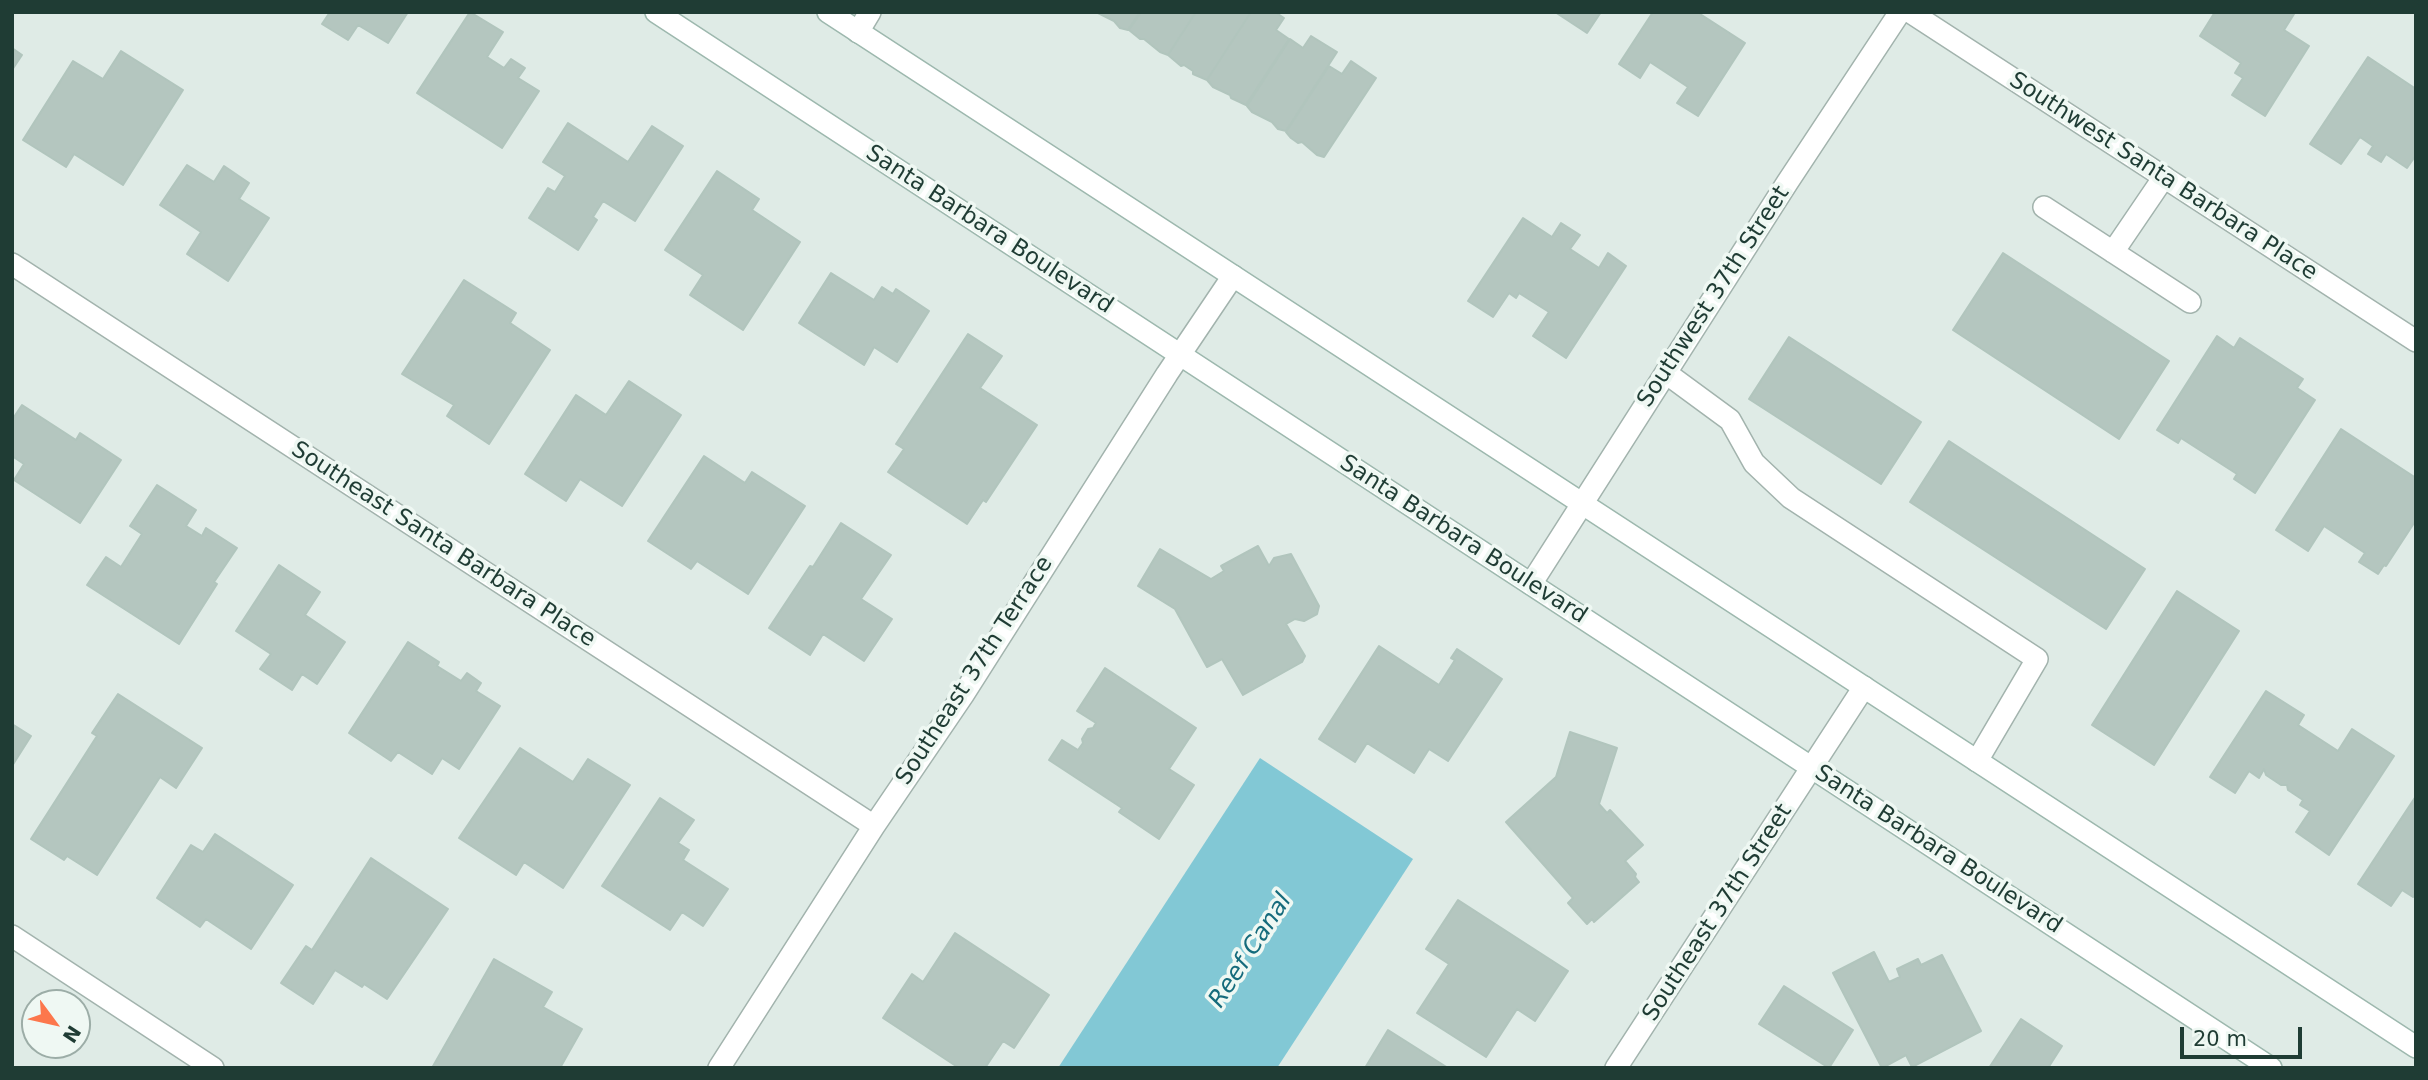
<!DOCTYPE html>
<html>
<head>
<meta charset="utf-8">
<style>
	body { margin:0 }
	#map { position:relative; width:2428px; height:1080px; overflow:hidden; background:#dfebe6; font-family:"DejaVu Sans",sans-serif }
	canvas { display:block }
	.frame { position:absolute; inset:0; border:14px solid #1f3c34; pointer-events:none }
	.north { position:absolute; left:21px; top:989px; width:70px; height:70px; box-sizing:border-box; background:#eff8f3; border:2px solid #9cada7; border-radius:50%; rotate:123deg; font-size:19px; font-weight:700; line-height:28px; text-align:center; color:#1f3c34 }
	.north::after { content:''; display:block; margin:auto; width:24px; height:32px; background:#fc774c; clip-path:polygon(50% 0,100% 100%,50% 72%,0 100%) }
	.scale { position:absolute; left:2180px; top:1027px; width:122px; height:32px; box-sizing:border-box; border:4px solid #1f3c34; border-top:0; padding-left:9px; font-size:21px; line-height:24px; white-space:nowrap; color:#1f3c34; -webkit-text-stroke:5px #eff8f3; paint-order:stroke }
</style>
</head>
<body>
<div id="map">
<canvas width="2428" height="1080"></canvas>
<div class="frame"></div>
<div class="north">N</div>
<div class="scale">20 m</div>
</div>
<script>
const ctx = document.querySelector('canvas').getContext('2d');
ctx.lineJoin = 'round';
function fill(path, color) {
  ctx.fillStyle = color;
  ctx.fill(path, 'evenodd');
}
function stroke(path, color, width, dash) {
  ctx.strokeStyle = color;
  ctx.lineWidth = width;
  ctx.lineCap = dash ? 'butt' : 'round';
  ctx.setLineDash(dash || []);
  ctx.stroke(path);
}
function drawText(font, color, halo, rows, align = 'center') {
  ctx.font = font + ' "DejaVu Sans",sans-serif';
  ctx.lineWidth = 7;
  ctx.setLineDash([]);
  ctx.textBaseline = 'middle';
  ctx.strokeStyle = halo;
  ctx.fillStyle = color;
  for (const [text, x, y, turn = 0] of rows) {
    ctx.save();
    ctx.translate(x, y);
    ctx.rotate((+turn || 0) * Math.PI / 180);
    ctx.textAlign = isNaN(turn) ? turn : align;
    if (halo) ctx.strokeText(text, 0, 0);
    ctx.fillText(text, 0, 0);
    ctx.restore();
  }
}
fill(new Path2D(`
	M1260,758L1413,859L1277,1068H1058Z`), '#82c8d5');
const building = new Path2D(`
	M330,12H408L388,43L358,25L348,40L322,24Z
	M470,12L503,32L487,57L504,68L511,59L525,68L518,78L539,91L502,148L417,93Z
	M1096,12H1140L1128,30L1120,28L1114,21Z
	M1141,12H1196L1168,55L1160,52L1144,39H1140L1129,30Z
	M1196,12H1251L1207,80L1193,74V71L1184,65L1181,66L1168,55Z
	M1251,12H1275L1284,18L1276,30L1289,39L1246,105L1231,98L1230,95L1213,87L1207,80Z
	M1555,12H1601L1587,33Z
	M1653,12H1697L1745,43L1698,116L1677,103L1688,87L1650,62L1640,78L1619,64Z
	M2215,12H2291L2294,14L2284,30L2309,46L2265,116L2232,95L2243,78L2235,73L2241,63L2200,36Z
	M1311,36L1337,52L1286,131L1278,129L1272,122L1252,112L1247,106L1290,39L1303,48Z
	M12,48L22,55L12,70Z
	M121,51L183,90L123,185L74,154L66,167L23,140L73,61L103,79Z
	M2368,57L2416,89V155L2407,168L2386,154L2381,162L2368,154L2373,146L2360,137L2341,164L2310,144Z
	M1351,61L1376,78L1324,157L1317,155L1302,142L1298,143L1291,138L1286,132L1329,66L1342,74Z
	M568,123L628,162L652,126L683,146L635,221L603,201L593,217L597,220L578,250L529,218L548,188L555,192L565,176L543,162Z
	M187,165L214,182L224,166L249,183L239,199L269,218L228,281L187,254L201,232L160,205Z
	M717,171L759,199L752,210L800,242L743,330L690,295L703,275L665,250Z
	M1523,218L1552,237L1561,223L1580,235L1570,249L1599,268L1608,253L1626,266L1566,358L1533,336L1549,312L1519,293L1516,298L1509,293L1493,317L1468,301Z
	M2003,253L2169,361L2119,439L1953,330Z
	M831,273L874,300L882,287L893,294L896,289L929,311L897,362L874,347L864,365L799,323Z
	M464,280L516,313L510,323L550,350L489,444L447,416L454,405L402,374Z
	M968,334L1002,356L980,388L1037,425L986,502L983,500L967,524L888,472L904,449L896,444Z
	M2217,336L2234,348L2240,338L2303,379L2297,388L2315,400L2255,493L2234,479L2237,474L2181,438L2178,443L2157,430Z
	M1789,337L1921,422L1881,484L1749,399Z
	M629,381L681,415L622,506L580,479L566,501L525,474L576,395L606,415Z
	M22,405L76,440L80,433L121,460L80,523L14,480L24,464L12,456V420Z
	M2341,429L2416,478V520L2386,566L2384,565L2378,574L2359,562L2365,553L2324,526L2308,551L2276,530Z
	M1949,441L2145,569L2106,629L1910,502Z
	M704,456L745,483L752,472L805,506L748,594L697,561L691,569L648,541Z
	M157,485L196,510L186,526L202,536L206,528L237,548L214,582L217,584L179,644L87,585L106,557L121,567L142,534L130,526Z
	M841,523L891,555L861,599L892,619L864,661L823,634L810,655L769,628L810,566L813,567Z
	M1258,546L1269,566L1274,558L1291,554L1319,606L1317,614L1304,621L1295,619L1286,624L1305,656L1302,662L1243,695L1222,659L1207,667L1175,609L1138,586L1160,549L1211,579L1224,571L1221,566Z
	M279,565L320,592L305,615L345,642L317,684L302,674L292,690L260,669L271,654L236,631Z
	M2177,591L2239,631L2154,765L2092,725Z
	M408,642L439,662L437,666L461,681L467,673L481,683L476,691L500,706L459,769L442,758L432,774L398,752L391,761L349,733Z
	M1379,646L1439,685L1455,660L1451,658L1457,649L1502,679L1448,761L1429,749L1414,773L1367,743L1355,762L1319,739Z
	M1105,668L1196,728L1169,769L1194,785L1159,839L1119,812L1122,808L1049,760L1062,740L1078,750L1083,743L1082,739L1088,729L1093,728L1096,723L1077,711Z
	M2266,691L2304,715L2298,725L2338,751L2352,729L2394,756L2329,855L2296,832L2310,811L2300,805L2303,800L2288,790L2287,785H2281L2266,775L2264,769L2259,778L2249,771L2235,793L2210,777Z
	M118,694L202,748L176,788L160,777L97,875L67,856L64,860L31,839L97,736L92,733Z
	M12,724L31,736L12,766Z
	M1570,732L1617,748L1599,804L1607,813L1610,810L1643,845L1625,861L1636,874L1635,877L1639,882L1594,922L1592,919L1587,924L1568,903L1573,898L1506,822L1556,777Z
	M520,748L573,782L588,759L630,785L563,888L524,862L516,875L459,838Z
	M2416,796V892L2413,897L2402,890L2391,906L2358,884Z
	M660,798L694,820L678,843L689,850L683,860L728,889L703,926L682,912L670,930L602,886Z
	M215,834L293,885L251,949L206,919L200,927L157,898L191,845L203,852Z
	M371,858L448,909L387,999L364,984L362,987L335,970L313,1004L281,983L306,946L312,950Z
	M1458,900L1568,971L1535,1021L1517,1009L1486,1057L1417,1013L1449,964L1426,949Z
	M955,933L1049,995L1014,1048L1003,1041L985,1068H959L883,1018L912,974L923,982Z
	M1874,952L1889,982L1900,977L1897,969L1918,959L1921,965L1942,955L1981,1031L1912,1067L1906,1055L1882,1068L1833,973Z
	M494,959L552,992L543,1007L582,1029L560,1068H432Z
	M1784,986L1853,1030L1829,1068L1759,1024Z
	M2021,1019L2062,1046L2048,1068H1989Z
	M1388,1030L1448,1068H1365Z`);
fill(building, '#b4c6bf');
stroke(building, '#b1c5bd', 2);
const lane = new Path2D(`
	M858,32L870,12
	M2044,207L2190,302
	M2113,252L2164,177
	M1666,373L1730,420L1754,463L1791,498L2037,659L1977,761`);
const street = new Path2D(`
	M1910,12L2416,341
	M12,264L874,826
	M1531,584L1787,183L1900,12
	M12,936L213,1068
	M719,1068L874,826L963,695L1167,374L1233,276
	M1616,1068L1864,687`);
const secondary = new Path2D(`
	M656,12L2271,1068
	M828,12L2416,1047`);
stroke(lane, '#a2b3ad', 24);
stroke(street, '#a2b3ad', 24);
stroke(secondary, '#9db8ae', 24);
stroke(lane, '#fff', 21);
stroke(street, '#fff', 21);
stroke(secondary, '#fff', 21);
drawText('23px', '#1f3c34', '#eff8f3', [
	["Southwest Santa Barbara Place",2163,177,33],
	["Santa Barbara Boulevard",989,230,33],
	["Southwest 37th Street",1714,297,-57],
	["Santa Barbara Boulevard",1463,540,33],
	["Southeast Santa Barbara Place",443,545,33],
	["Southeast 37th Terrace",975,671,-57],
	["Santa Barbara Boulevard",1938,850,33],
	["Southeast 37th Street",1718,913,-57]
]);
drawText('italic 24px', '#156b7c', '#eff8f3', [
	["Reef Canal",1251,951,-57]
]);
</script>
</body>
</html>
